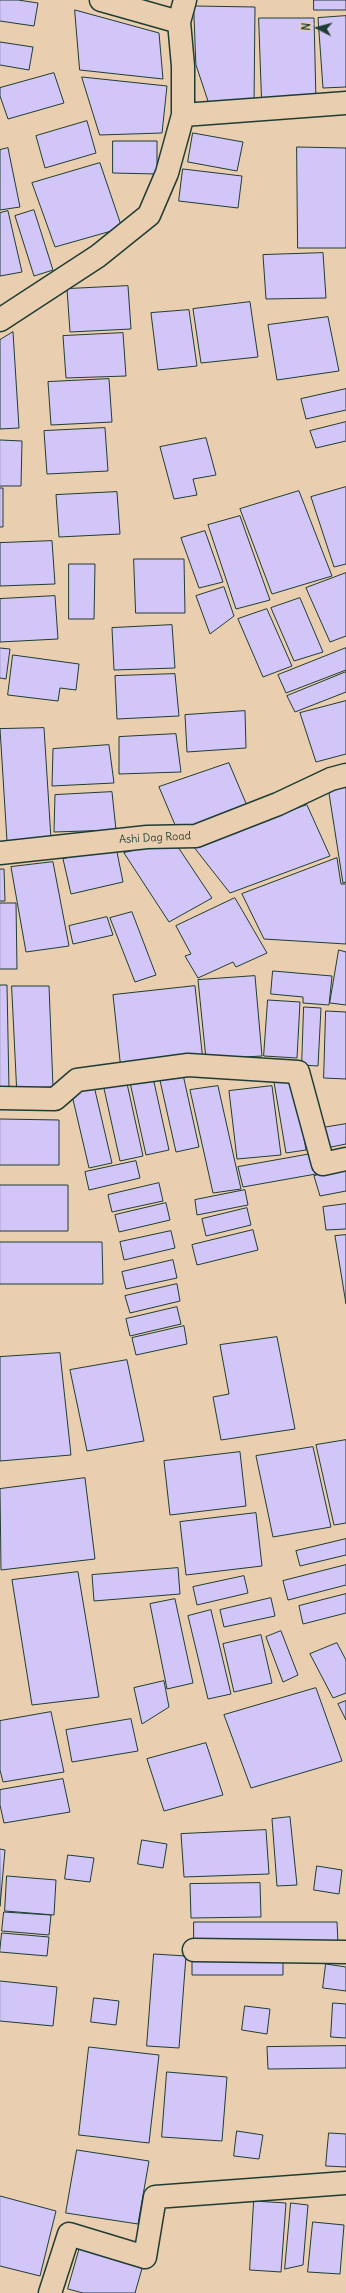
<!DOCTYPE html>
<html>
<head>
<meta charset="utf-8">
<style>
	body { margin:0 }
	#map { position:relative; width:346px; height:2293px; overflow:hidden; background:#e9cfb0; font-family:Delius,sans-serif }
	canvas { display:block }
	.north { position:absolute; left:298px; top:8px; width:40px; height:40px; -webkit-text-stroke:3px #e9cfb0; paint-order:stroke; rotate:276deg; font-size:11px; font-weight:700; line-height:16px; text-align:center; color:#1f3d34 }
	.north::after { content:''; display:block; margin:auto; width:14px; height:18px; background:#1f3d34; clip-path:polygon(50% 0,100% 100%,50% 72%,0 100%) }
</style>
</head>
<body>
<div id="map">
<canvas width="346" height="2293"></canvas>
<div class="north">N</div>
</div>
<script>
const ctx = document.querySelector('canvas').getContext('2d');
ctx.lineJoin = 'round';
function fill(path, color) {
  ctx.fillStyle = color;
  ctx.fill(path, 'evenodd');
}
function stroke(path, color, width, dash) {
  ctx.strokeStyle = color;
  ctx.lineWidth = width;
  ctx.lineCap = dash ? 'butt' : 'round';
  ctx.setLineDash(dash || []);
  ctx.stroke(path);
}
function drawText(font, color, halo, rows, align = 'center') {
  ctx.font = font + ' Delius,sans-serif';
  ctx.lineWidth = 3;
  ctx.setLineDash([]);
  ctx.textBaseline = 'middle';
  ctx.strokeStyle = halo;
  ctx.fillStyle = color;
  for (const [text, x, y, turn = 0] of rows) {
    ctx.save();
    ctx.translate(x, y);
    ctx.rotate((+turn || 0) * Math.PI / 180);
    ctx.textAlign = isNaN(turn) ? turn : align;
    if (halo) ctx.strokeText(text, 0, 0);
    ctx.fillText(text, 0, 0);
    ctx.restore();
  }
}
const building = new Path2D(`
	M0,0H18L38,3L34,26L0,21Z
	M314,0H346V10H314Z
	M194,6L255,7L254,105L209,104L196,65Z
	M75,10L159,33L163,79L80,70Z
	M346,16V87L323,88L318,18Z
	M259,18H314L316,101H262Z
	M0,42L33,47L29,70L0,65Z
	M54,73L64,103L8,119L0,96V88Z
	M82,77L167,86L162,133L100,135Z
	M87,121L96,153L45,168L36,136Z
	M193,133L243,142L237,171L188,162Z
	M113,141H157V174L113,173Z
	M297,147L346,148V248H298Z
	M8,148L20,207L0,210V150Z
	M100,163L122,228L55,247L32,183Z
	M183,169L242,176L238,208L179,201Z
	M34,210L53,270L34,276L15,216Z
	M8,211L22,272L0,276V213Z
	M323,253L326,298L266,299L263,255Z
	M128,286L131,329L70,332L67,289Z
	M250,302L258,357L201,363L193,309Z
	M189,310L197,366L158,370L151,313Z
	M328,317L339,371L277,380L268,325Z
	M13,332L19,428L0,429V340Z
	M123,333L126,376L66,378L63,336Z
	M109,379L112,422L51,425L48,382Z
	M346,389V410L306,419L301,399Z
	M346,422V441L316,448L310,431Z
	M105,428L108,471L47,474L44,431Z
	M206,438L216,475L193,479L197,495L174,499L160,447Z
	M0,440L22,441L21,486H0Z
	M346,487V564L334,567L311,497Z
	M0,488H3V527H0Z
	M299,491L332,576L272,594L240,509Z
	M117,492L120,534L59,537L56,495Z
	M240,516L270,600L236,609L208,525Z
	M205,531L223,582L199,588L181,538Z
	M52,541L55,584L0,586V543Z
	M134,559H184L185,613H136Z
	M69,564H95L94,619H69Z
	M346,573V636L330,642L306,588Z
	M224,587L234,616L210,634L196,596Z
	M55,596L58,639L0,642V599Z
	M300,598L323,652L294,661L271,608Z
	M267,609L292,666L263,677L238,619Z
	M172,625L175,668L114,670L112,628Z
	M0,648L10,649L6,679L0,678Z
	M346,648V670L286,693L278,675Z
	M13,655L79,664L76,690L60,688L58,701L8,695Z
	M346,672V692L295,712L287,696Z
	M175,674L179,716L117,719L115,676Z
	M346,701V754L316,762L300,713Z
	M245,711L246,748L187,752L185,715Z
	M44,728L51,839L7,841L0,729Z
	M176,734L181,772L119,774V737Z
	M109,745L114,783L52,786L53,749Z
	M229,763L248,808L178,832L159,787Z
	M346,785V882L343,883L328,787Z
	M112,792L116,830L54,832L55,795Z
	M307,805L330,856L230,893L193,846Z
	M174,841L212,898L169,922L124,853Z
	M116,847L123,882L71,894L63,859Z
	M337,858L341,884H346V944L264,939L242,894Z
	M53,862L69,946L26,952L11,867Z
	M0,869H4L5,901H0Z
	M235,898L267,953L236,967L233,962L198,978L185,956L191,954L176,926Z
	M0,903H16L17,969H0Z
	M132,912L156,975L135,982L110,918Z
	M107,917L113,935L73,944L69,926Z
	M339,950L346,952V1005L330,1003Z
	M273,971L332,976L329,1005L303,1003V997L271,994Z
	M255,976L262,1056L206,1059L198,980Z
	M0,985H7L9,1090H0Z
	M12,986H49L53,1087L17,1088Z
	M195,986L203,1061L121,1070L113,995Z
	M268,1000L300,1002L297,1058L264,1056Z
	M304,1007L321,1008L318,1066L302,1065Z
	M326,1011L346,1012V1079L324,1078Z
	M182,1070L199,1147L176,1152L159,1076Z
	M152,1073L169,1150L146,1155L129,1078Z
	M126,1079L143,1156L120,1161L103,1084Z
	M294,1080L306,1150L286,1153L274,1082Z
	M94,1086L112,1163L89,1168L71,1091Z
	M218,1086L241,1189L213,1193L190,1090Z
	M272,1086L281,1155L237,1159L229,1091Z
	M0,1119L59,1120V1165H0Z
	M346,1124V1144L326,1148L322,1128Z
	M311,1154L316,1174L243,1187L238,1167Z
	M136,1161L140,1178L89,1190L85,1172Z
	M346,1169V1191L320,1196L314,1176Z
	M159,1183L163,1201L112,1212L108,1195Z
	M0,1185H68V1231H0Z
	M245,1190L248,1205L197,1215L195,1200Z
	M166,1203L170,1220L119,1232L115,1215Z
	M346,1204V1229L326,1230L323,1207Z
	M247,1208L251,1225L206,1236L202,1219Z
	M253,1230L258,1250L197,1265L192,1245Z
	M171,1231L175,1248L124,1260L120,1242Z
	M346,1235V1304L335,1236Z
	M0,1242H102L103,1284H0Z
	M173,1260L177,1278L126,1289L122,1272Z
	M177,1284L180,1301L130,1313L125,1296Z
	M177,1307L181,1324L130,1336L126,1319Z
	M184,1326L187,1344L136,1355L132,1338Z
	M277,1337L295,1429L221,1440L213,1397L229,1394L220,1345Z
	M60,1353L71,1455L0,1461V1357Z
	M127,1360L144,1441L87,1451L70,1370Z
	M346,1440V1523L334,1525L316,1445Z
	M313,1447L331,1527L273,1537L256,1456Z
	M240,1452L246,1506L170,1515L164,1461Z
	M85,1478L95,1559L1,1570L0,1489Z
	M256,1513L262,1566L186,1575L180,1522Z
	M346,1539V1555L300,1566L296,1551Z
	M346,1565V1585L288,1600L283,1581Z
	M178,1568L180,1594L94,1601L92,1575Z
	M78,1572L99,1697L32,1705L12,1580Z
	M244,1576L248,1593L197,1605L193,1587Z
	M346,1594V1613L303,1624L299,1606Z
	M271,1598L275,1616L224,1627L220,1610Z
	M175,1599L193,1683L167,1689L150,1604Z
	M211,1610L231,1694L208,1699L188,1616Z
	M281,1631L298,1675L283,1682L266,1637Z
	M261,1635L272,1683L234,1692L223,1644Z
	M337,1643L346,1660V1693L333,1698L310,1654Z
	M164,1681L169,1707L142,1724L134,1688Z
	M316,1688L342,1761L251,1788L224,1715Z
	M346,1701V1720L338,1704Z
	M51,1712L64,1772L3,1782L0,1770V1721Z
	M131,1719L138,1751L72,1762L66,1730Z
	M206,1743L223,1795L164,1811L147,1759Z
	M63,1779L70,1812L4,1823L0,1805V1790Z
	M290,1817L297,1885L277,1886L272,1819Z
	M266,1830L269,1874L184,1877L181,1834Z
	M142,1840L167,1844L163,1868L138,1864Z
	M0,1849L5,1850L0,1906Z
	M68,1855L94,1858L90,1882L65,1879Z
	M317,1866L342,1870L339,1894L314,1890Z
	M7,1876L56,1880L54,1915L5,1911Z
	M260,1883L261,1917L191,1918L190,1884Z
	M4,1912L51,1915L49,1935L2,1931Z
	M194,1922H337L338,1944H194Z
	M2,1933L49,1937L47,1956L0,1952Z
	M154,1954L186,1956L179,2048L147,2046Z
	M283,1955V1975H192V1956Z
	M326,1964L346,1967V1991L323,1988Z
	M0,1981L57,1987L53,2026L0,2021Z
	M94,1998L119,2001L116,2025L91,2022Z
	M333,2003L346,2004V2038L331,2037Z
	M245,2006L270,2009L267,2034L242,2030Z
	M346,2046V2068L268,2069L267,2047Z
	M89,2047L159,2055L149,2143L79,2135Z
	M167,2072L227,2077L222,2141L162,2137Z
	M237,2131L263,2135L259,2159L234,2156Z
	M329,2133L346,2134V2167L326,2166Z
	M77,2150L149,2161L138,2224L66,2213Z
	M0,2196L56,2211L40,2276L0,2266Z
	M254,2201L286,2203L281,2272L250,2270Z
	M291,2203L308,2205L303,2265L285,2269Z
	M313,2222L344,2225L340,2274L308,2272Z
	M80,2247L143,2265L135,2293H83L68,2289Z`);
fill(building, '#d2c5f7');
stroke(building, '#1f3d34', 1);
const minor = new Path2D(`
	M101,0L179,22L183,66V115L346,103
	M179,22L185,0
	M0,320L98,256L149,215L167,173L183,115
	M0,853L147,837L196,836L278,804L331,779L346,775
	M0,1098L55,1099L77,1080L188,1065L298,1072L323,1164L346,1159
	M194,1950L346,1952
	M50,2293L69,2234L145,2257L155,2197L346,2183`);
stroke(minor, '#1f3d34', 25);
stroke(minor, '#e9cfb0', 22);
drawText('11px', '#1f3d34', '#e9cfb0', [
	["Ashi Dag Road",155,838,-3]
]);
</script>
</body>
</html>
